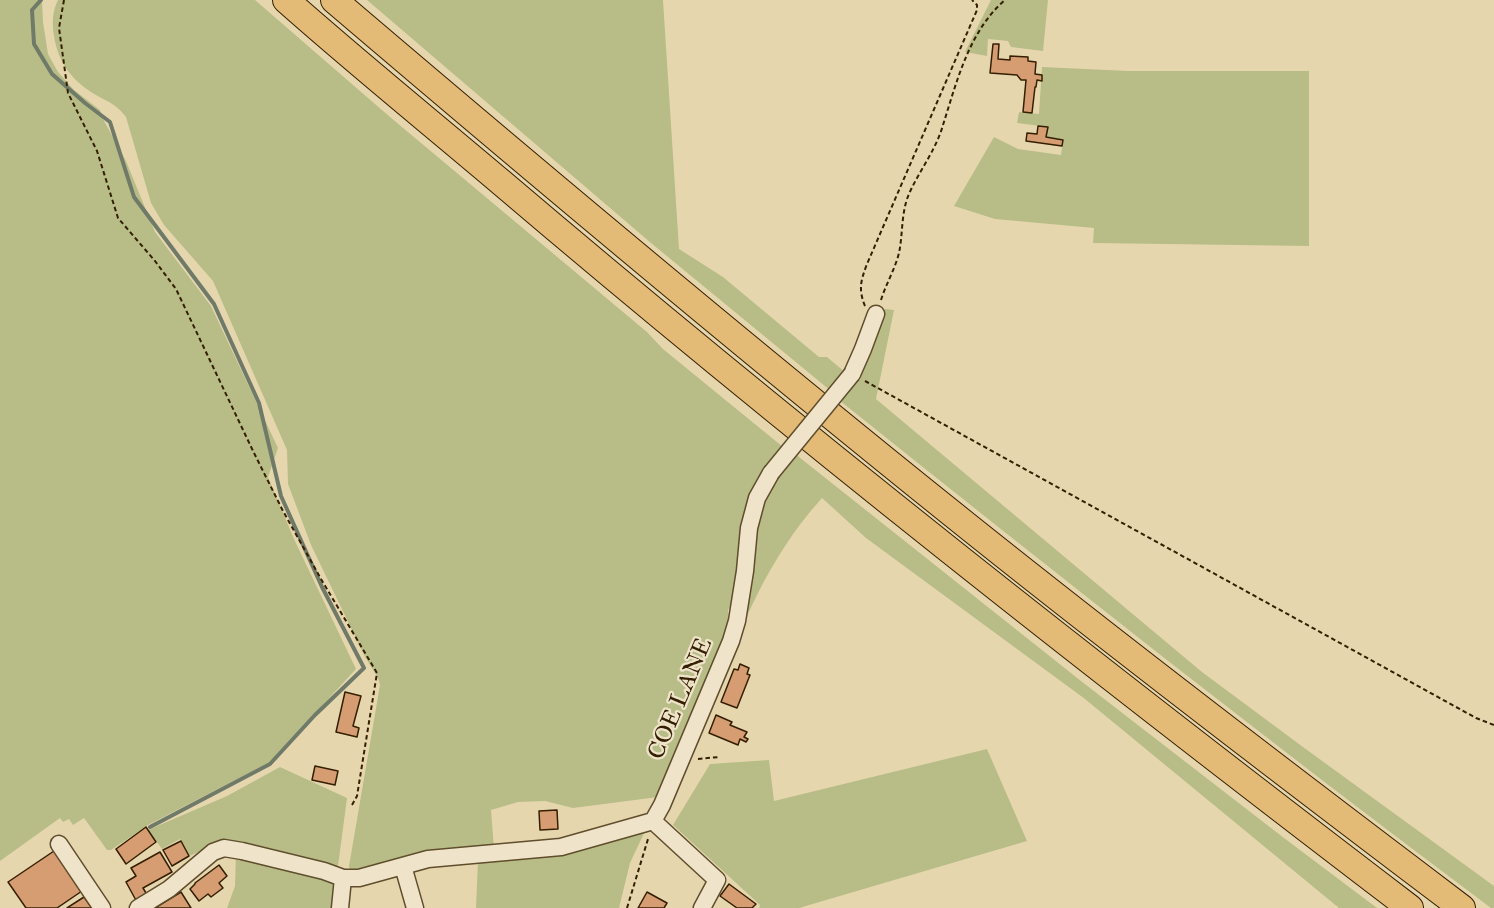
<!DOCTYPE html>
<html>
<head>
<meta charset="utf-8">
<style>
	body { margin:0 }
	canvas { display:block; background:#e6d6ae }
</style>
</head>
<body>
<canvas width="1494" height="908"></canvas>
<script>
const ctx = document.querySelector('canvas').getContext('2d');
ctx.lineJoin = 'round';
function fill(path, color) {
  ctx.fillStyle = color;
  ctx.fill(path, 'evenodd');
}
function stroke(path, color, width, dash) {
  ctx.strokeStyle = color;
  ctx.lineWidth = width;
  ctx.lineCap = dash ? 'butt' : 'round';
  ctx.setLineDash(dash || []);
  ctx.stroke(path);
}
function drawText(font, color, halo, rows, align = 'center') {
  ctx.font = font + ' "IM FELL Great Primer",serif';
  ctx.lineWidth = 4.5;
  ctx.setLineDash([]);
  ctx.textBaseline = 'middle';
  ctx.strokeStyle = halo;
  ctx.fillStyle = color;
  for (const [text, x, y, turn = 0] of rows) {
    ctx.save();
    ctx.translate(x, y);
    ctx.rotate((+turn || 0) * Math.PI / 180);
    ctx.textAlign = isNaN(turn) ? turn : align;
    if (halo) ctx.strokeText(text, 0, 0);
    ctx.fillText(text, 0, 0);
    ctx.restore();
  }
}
fill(new Path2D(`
	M0,0H42L43,22L48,54L58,72L74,90L100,110L103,119L126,161L155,232L211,306L278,448L268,477L294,539L356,669L270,762L148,825L111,850H107L84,818L73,825L69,819L63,822L60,818L0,861Z
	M58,0H255L390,117L647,332L663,349L783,447L767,469L737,594L728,610V621L723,639L658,797L573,808L545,801L518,802L491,810L494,849L367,871H350L349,866L380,685L378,678L365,657L311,545L288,484L287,450L213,281L164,225L151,203L126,117C116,104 110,103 96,95C73,82 58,63 54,36C52,23 52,12 58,0Z
	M367,0H663L679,249L723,277L819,357H827L846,373L831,391L651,243Z
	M991,0H1048L1043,51L1011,47L1008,41L988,39L987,56L965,52Z
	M1042,67L1128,71H1309V246L1093,243L1094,228L995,219L954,206L994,137L1018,149L1061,155L1063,140L1046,137L1048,127L1017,123L1019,112L1039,114Z
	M885,309L894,310L876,399L1202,672L1303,747L1494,886V908H1491C1270,743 1054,572 839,400L873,340Z
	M794,453L1081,681L1284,838L1377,908H1339L1085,699L866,538L822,498C790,533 766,574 746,618L744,609L760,502Z
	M987,749L1027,841L799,908H759L760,905L673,825L710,764L769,760L774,801Z
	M280,767L347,798L338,866H329L244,842C224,840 208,848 189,856L180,839L162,849L148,830L227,796Z
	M646,829L630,863L619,908H476L478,860Z
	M236,852L330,881L335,885V908H227L235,886Z`), '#b8bd88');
stroke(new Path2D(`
	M41,0L32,10L34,44L52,74L85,103L110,122L134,197L214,304L259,403L281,496L322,587L364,668L315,715L270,764L150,827`), '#6f7b68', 4);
const building = new Path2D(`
	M993,44H999L998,59L1010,60V56L1028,57V61L1036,62L1035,74L1042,75V81L1037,80L1036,87H1035L1032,113L1023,112L1026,80H1021L1017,75L990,73Z
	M1038,126L1048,127L1046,137L1063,140L1062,146L1026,141L1027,133L1037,134Z
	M740,664L749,668L747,674L750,675L737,708L721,702L734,669L738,670Z
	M345,692L361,696L353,726L359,728L357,737L336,732Z
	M716,715L732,722L730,725L747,732L744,737L748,739L746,742L740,739L738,745L709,733Z
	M315,766L338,771L335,785L312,780Z
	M557,810L558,829L540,830L539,811Z
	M146,827L156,842L126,864L116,849Z
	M181,841L189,856L172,866L163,850Z
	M54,851L82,891L57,908H26L8,882Z
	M160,852L172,872L143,888L149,898L138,904L126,882L136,876L131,868Z
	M219,865L227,876L219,883L223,888L211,897L208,894L199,901L190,889L195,884V883Z
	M729,884L756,904L752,908H737L720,896Z
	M181,892L191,908H155Z
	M647,892L667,903L664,908H638Z
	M84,897L92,908H67Z`);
fill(building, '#d59d71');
stroke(building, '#341f00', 1.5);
const minor = new Path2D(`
	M852,374L863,349L876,314
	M653,821L717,880L702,908
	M59,844L102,908
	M403,866L415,908
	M138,908L169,889L213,852L224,848L242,851L324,871L343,878H359L428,859L561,847L653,821L662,805L731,641L737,621L745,571L749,528L757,498L771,473
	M340,908L343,878`);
const highway = new Path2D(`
	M286,0C357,63 430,122 502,183C797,434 1102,673 1410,908
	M334,0C537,173 742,345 950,512C1118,647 1290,778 1462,908`);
stroke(minor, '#604d2c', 19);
stroke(highway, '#341f00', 28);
stroke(new Path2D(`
	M64,0L59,28L68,93L97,151L118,218L155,261L176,289L254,453L283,511L321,579L377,673L357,796L352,805
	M881,300C886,284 895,269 899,253C903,234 901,212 909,194C919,171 936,150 943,125C957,81 969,31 1005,0
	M865,306C858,289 861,280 867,264L977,10V5L972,0
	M865,381L1476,718L1494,725
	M698,759L719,757
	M627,908L648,839`), '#341f00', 2, [4.5, 3]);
stroke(minor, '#efe4ca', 16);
stroke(highway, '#e3bb77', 26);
const minorBridge = new Path2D(`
	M771,473L852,374`);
stroke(minorBridge, '#604d2c', 19, []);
stroke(minorBridge, '#efe4ca', 16);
drawText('24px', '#341f00', '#efe4ca', [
	["COE LANE",681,699,-67]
]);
</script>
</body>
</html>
